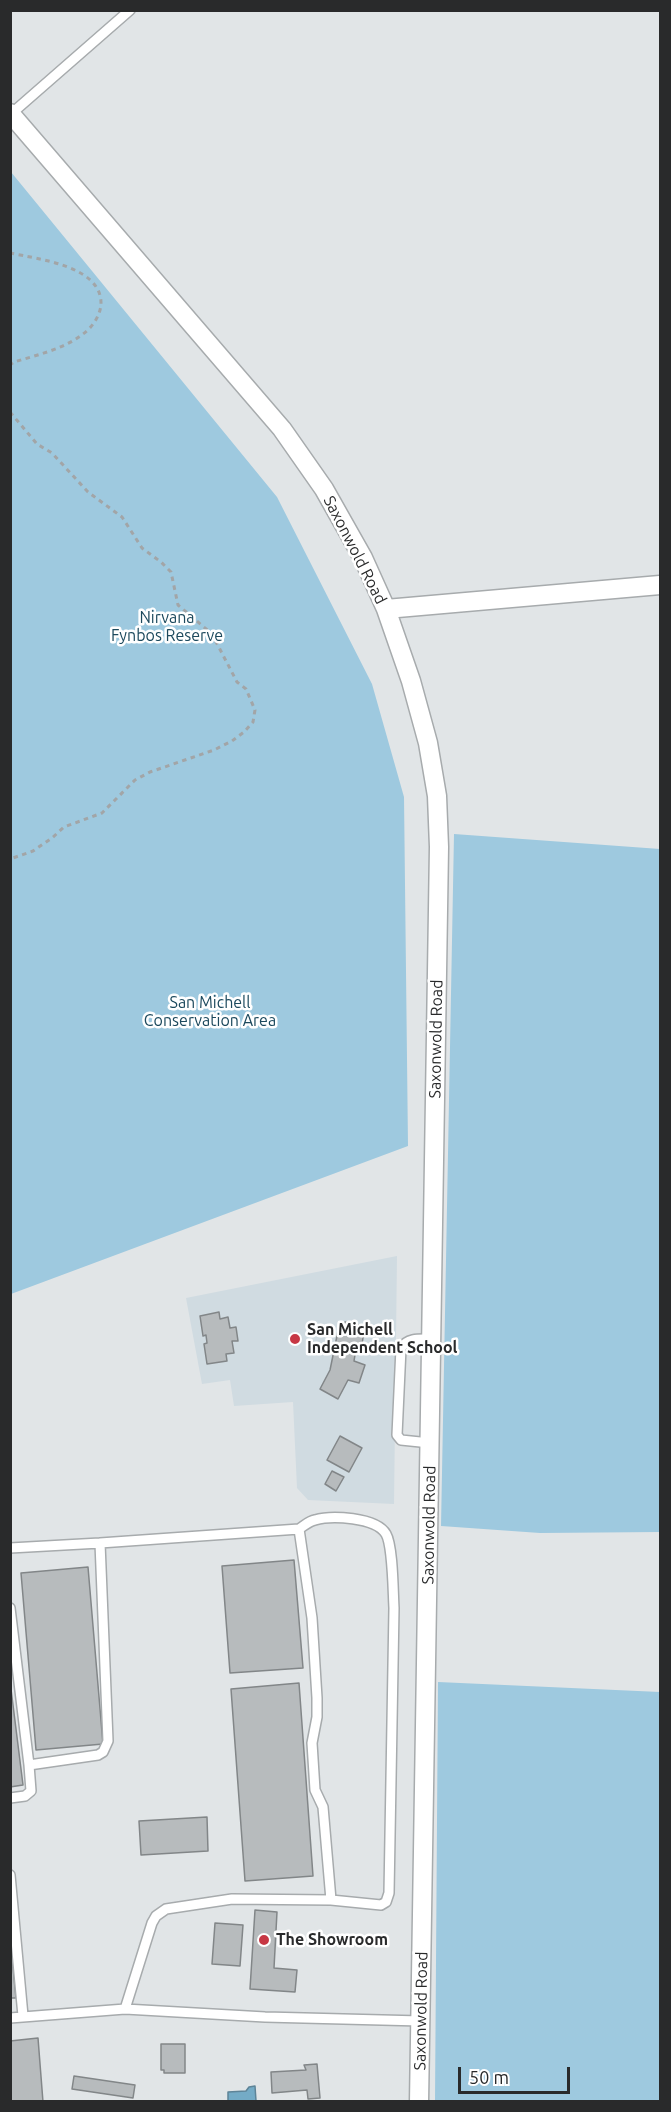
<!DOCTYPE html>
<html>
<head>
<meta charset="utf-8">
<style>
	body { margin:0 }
	#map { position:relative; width:671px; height:2112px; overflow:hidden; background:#e1e5e7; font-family:Ubuntu,sans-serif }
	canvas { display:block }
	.frame { position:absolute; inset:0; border:12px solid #292a2b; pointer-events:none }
	.scale { position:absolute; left:458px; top:2067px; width:112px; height:27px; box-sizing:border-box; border:3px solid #292a2b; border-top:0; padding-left:8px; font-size:18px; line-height:21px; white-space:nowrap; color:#292a2b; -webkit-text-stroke:4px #fff; paint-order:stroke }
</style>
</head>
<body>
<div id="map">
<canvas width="671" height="2112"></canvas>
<div class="frame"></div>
<div class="scale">50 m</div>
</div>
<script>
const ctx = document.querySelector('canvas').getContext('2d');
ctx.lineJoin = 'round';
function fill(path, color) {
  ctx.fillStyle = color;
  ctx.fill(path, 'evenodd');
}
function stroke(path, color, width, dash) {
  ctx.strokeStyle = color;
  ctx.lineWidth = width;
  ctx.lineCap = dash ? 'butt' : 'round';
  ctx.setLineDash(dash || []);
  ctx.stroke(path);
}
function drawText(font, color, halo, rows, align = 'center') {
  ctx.font = font + ' Ubuntu,sans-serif';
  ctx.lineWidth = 5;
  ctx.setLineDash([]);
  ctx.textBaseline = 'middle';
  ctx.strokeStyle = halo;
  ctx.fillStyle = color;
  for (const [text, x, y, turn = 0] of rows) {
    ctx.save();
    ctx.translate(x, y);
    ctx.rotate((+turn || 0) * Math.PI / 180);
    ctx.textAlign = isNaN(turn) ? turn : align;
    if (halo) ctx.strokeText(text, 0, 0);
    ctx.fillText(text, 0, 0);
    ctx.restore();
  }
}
fill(new Path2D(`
	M397,1256L394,1504L308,1500L297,1488L293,1402L234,1406L230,1380L202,1384L186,1298Z`), '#d0dbe1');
fill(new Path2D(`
	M11,172L277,497L372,684L404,797L408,1146L11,1294Z
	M454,834L660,849V1532L540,1533L441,1526Z
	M438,1682L660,1692V2101H435Z`), '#9ec9df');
const water = new Path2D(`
	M255,2086L256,2101H228V2092L246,2091L249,2087Z`);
fill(water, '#74abc6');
stroke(water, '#5e8498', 1.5);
const building = new Path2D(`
	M219,1312L220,1319L228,1317L230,1328L236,1327L238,1341H232L234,1353L226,1354L227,1361L207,1364L204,1344L207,1343L206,1335L203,1336L200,1316Z
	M345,1322L365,1326L362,1344L357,1343L354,1361L365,1365L359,1383L348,1380L338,1399L320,1389L330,1370L339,1326L344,1327Z
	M340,1436L362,1448L349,1472L327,1460Z
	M332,1471L344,1477L336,1491L325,1484Z
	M294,1560L303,1668L230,1673L222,1566Z
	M88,1567L103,1744L36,1750L21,1573Z
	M10,1681L23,1785L10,1787Z
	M299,1683L313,1876L245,1881L231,1689Z
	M207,1817L208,1851L141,1855L139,1821Z
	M255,1910L277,1912L274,1968L297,1970L295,1992L250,1989Z
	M215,1923L243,1925L240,1966L212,1964Z
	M10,1937L16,1998H10Z
	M38,2038L43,2102H10V2041Z
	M161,2044H185V2073H164V2070H161Z
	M317,2064L320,2098L308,2099L307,2090L272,2093L271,2072L306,2070L304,2065Z
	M74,2076L135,2085L133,2098L72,2089Z`);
fill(building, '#b7bbbd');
stroke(building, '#828688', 1.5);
const lane = new Path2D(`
	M11,114L130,10
	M430,1443L401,1440L397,1435L401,1348C408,1337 421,1339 432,1339
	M299,1529C304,1526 309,1521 315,1520C331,1515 376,1517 386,1534C393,1546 393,1592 394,1608L389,1893L386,1902L381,1905L331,1900
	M100,1543L299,1529L312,1618L317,1698V1717L312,1743L315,1790L323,1807L331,1900L232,1899L166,1909L156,1916L152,1923L125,2009
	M10,1548L100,1543L108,1741L103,1752L98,1755L29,1765L31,1791L25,1796L10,1798
	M10,1608L29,1765
	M10,1875L23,2016
	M10,2018L125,2009L265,2017L421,2021`);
const street = new Path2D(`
	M10,113L282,429L324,489L363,558L386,609L411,681L428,743L437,796L439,847L419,2102
	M386,609L660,585`);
stroke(lane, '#a7abad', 12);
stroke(street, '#a7abad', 21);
stroke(new Path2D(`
	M10,253C38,259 101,266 101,303C101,314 93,327 83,334C64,349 37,355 14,362L10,365
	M10,412L37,444L52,453L88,492L122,517L142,548L161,562L171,572L178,605L212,634L237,682L246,689L255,710L253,722L244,732L232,741L214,750L150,772L135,780L102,813L64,827L52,838L33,851L10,859`), '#a2a5a7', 3, [4.5, 4.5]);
stroke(lane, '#fff', 9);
stroke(street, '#fff', 18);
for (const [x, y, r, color] of [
	[295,1339,6,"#c73744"],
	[264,1940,6,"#c73744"]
]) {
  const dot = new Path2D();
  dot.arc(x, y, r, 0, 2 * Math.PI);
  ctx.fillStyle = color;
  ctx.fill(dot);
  stroke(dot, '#fff', 2);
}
drawText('16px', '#292a2b', '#fff', [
	["Saxonwold Road",355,550,63],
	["Saxonwold Road",436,1039,-89],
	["Saxonwold Road",429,1525,-89],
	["Saxonwold Road",421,2011,-89]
]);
drawText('16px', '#1c495d', '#fff', [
	["Nirvana",167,618],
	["Fynbos Reserve",167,636],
	["San Michell",210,1003],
	["Conservation Area",210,1021]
]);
drawText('bold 16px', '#292a2b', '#fff', [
	["San Michell",307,1330],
	["Independent School",307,1348],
	["The Showroom",276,1940]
], 'left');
</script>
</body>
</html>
